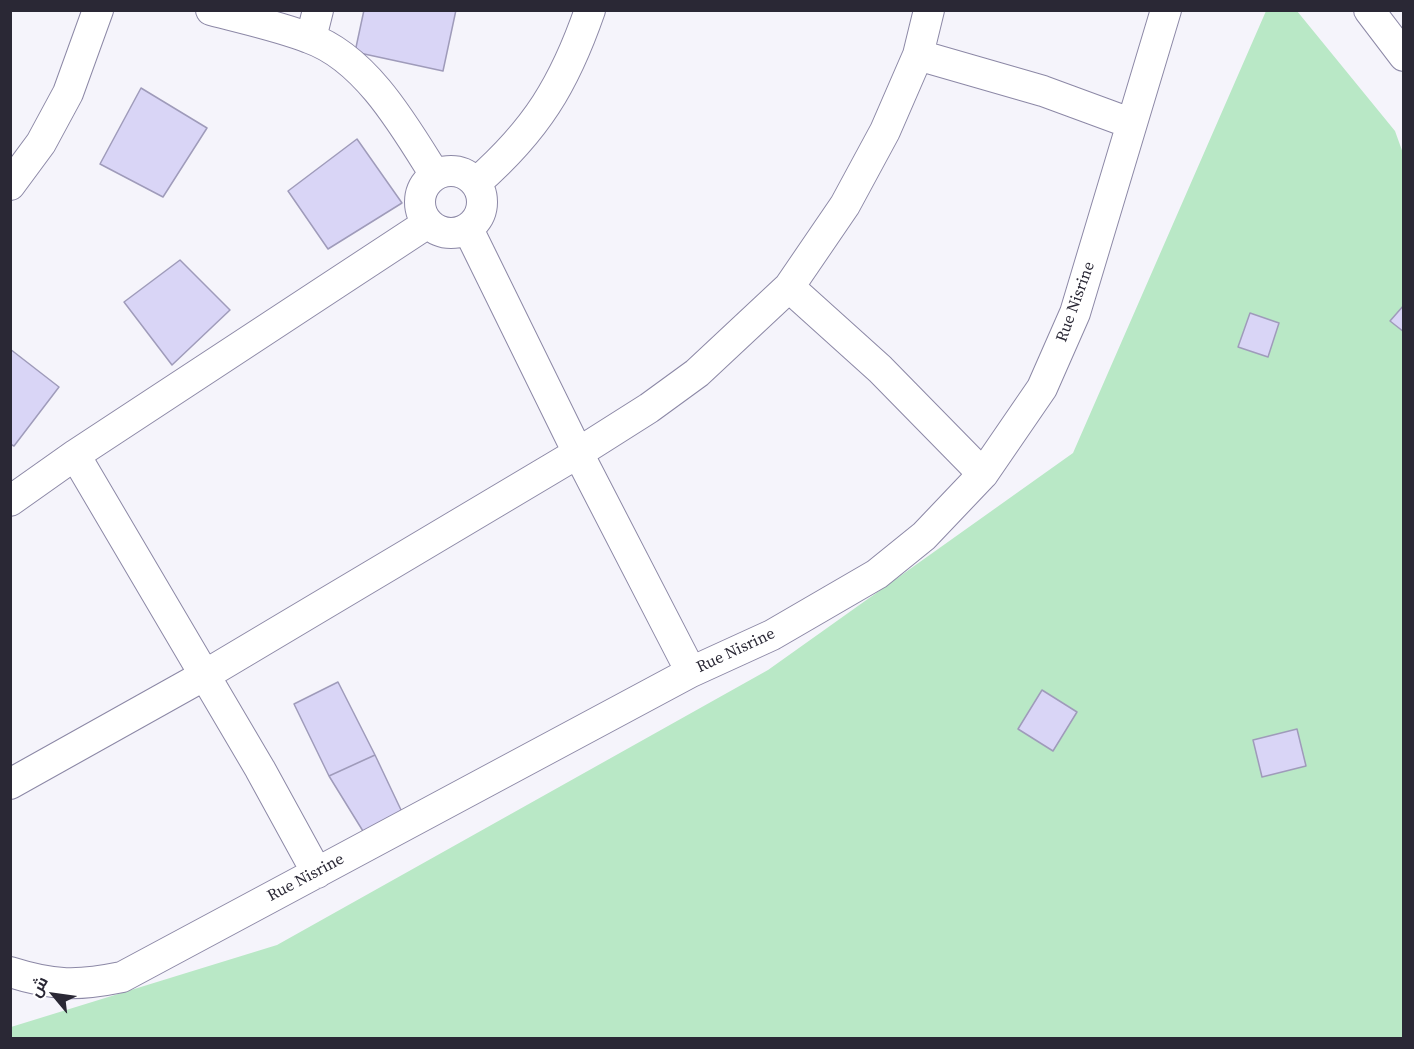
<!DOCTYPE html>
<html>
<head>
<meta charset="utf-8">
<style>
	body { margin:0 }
	#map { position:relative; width:1414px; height:1049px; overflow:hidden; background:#f5f4fb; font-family:"Source Serif 4",Cairo,serif }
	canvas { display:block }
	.frame { position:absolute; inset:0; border:12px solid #2a2835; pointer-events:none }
	.north { position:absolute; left:24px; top:965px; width:60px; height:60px; -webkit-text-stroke:4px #fff; paint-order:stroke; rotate:299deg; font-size:16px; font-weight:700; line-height:24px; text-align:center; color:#2a2835 }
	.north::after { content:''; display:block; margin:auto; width:21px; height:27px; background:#2a2835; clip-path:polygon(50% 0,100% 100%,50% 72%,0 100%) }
</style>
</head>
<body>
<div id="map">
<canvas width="1414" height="1049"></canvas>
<div class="frame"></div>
<div class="north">ش</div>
</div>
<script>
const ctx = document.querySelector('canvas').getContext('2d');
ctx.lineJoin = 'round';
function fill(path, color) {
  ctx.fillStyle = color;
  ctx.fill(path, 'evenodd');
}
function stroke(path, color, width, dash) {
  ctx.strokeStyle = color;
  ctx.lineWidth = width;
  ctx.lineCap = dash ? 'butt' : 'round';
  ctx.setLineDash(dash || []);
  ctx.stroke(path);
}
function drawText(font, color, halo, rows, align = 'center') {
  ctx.font = font + ' "Source Serif 4",serif';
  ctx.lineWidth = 4.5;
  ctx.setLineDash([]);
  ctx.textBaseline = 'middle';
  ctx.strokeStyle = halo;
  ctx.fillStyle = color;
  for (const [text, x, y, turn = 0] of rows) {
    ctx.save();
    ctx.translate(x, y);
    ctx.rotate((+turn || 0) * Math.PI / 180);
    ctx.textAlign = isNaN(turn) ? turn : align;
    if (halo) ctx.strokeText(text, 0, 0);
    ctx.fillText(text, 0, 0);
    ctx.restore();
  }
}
fill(new Path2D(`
	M1266,11H1297L1395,131L1404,156L1403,1038H11V1027L277,945L768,670L1073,453Z`), '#b9e8c6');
const building = new Path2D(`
	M364,10H456L443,71L355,52Z
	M141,88L207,128L163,197L100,164Z
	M357,139L402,203L328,249L288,191Z
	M180,260L230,310L172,365L124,302Z
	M1404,305V332L1390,321Z
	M1250,313L1279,323L1268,357L1238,347Z
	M10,349L59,387L14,446L10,444Z
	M338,682L375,755L329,776L294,704Z
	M1042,690L1077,712L1053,751L1018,729Z
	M1297,729L1306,766L1262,777L1253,740Z
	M375,755L402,812L366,836L329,776Z`);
fill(building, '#d9d5f6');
stroke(building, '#9f9bba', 1.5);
const minor = new Path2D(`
	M211,10C244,19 278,26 309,38C366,58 405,127 435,175
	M1369,10L1404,56
	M311,38L318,10
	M918,55L1043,91L1130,123
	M420 202a31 31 0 1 1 62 0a31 31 0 1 1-62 0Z
	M477,182C536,130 564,85 590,10
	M10,185L41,143L68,93L98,10
	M468,229L578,453L691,672
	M789,287L880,369L983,474
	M75,455L260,769L317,873
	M10,501L75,455L428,223
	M10,784L205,675L578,453L649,408L697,373L789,287L845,205L885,131L918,55L929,10
	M10,972C54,986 78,986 122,977L691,672L772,635L877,574L924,536L983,474L1042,388L1075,313L1166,10`);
stroke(minor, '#8c88a6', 32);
stroke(minor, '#fff', 30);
drawText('16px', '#2a2835', '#fff', [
	["Rue Nisrine",1076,302,-70],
	["Rue Nisrine",736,651,-25],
	["Rue Nisrine",306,878,-28]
]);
</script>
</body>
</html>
